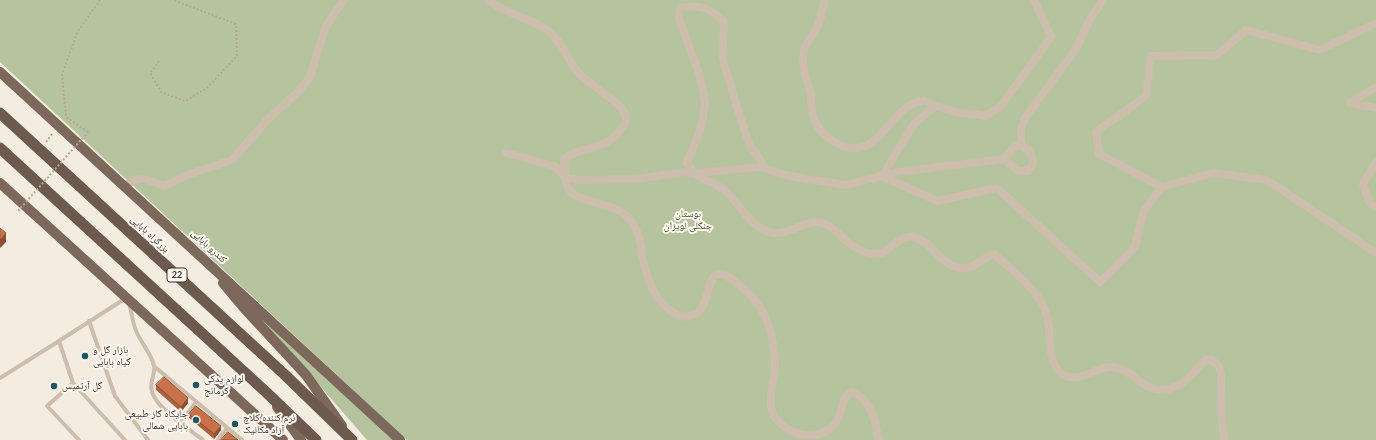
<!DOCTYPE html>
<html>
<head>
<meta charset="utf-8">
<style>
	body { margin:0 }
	canvas { display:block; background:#f4ece1 }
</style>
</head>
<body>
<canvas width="1376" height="440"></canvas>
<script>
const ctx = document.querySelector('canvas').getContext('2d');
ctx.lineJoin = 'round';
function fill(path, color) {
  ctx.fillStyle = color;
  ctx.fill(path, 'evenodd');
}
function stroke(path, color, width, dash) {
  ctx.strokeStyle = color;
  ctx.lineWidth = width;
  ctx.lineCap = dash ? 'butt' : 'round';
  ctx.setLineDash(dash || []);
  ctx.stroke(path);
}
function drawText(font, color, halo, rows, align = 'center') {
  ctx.font = font + ' Lato,"Noto Naskh Arabic",sans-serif';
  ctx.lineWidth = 4;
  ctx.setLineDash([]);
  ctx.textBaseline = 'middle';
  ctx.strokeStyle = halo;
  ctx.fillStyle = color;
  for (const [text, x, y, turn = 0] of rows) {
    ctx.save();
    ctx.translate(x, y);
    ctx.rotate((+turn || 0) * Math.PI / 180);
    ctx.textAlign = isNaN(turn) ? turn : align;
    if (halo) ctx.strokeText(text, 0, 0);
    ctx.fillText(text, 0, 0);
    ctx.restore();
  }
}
fill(new Path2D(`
	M0,0H1376V440H407L0,62Z
	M240,297L395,440H367L307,371Z`), '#b5c49f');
stroke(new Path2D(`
	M159,61L150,73L161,92L185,101L207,88L237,56L236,24L173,0
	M88,132L66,117L62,74L78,31L100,0
	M46,142L53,133`), '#b9a796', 2, [2, 2]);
stroke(new Path2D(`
	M129,304C132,312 132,320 135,328C139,341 151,352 154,366C156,376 146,385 155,398C162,411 190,430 203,440
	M89,321L115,396L148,440
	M59,341L73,383L125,440
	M155,367L242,440
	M0,378L59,341L126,298
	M73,383L47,406L79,440
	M181,422L196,402
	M218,440L227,428`), '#cdbdac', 4);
stroke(new Path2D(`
	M488,0C505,14 528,17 547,30C561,40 567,59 578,72C581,76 585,79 589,82C598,91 621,102 625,114C627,119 625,125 622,128C607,152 580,145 564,159C565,166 565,183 568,188C580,208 622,197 636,229C640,237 641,247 642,255C646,274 651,293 666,307C670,310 676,315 681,316C721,323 696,252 734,281C760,300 771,320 774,352C774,357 775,362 775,367C774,391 760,413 788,429C806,440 831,437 839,416C844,406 841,396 853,392C872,401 875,422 879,440
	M824,0C823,11 820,22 815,32C811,38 806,43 804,50C801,64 807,79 810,92C812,101 811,111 814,119C820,136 844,153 863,147C880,141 889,122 902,111C908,105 916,102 924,100L935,106
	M1376,87L1350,103L1376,108
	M1022,146C1020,135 1020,128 1025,118L1076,49L1089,21L1103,0
	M506,153L554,166L567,178L581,180L636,179L686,172L694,173L762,167L781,174L801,178L846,185L882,176L914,124L935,106L955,112L985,116L1001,106L1051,37L1034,0
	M1376,162L1363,184L1370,204L1376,207
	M762,167L760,159L751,147L744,129L724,64L722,51L724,31L723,21C708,6 699,5 680,8L679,19L699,73L703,91L705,103L702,125L687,163C689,166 691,170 694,173C702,180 714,182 723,189C740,203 749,228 773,233C790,236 807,216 826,224C830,226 834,230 838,233C847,242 860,253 874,254C891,255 898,233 914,237C935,242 944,275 970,267C979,264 985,257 994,254C1010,269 1034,287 1044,307C1054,327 1044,358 1061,373C1078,388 1098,362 1118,368C1136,373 1146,395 1169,389C1185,385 1196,370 1206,359L1212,360L1218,365L1221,373L1222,421L1224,440
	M882,176L937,201L997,188L1100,282L1135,247L1144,210L1162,187L1213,173L1267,180L1376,253
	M882,176L897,172L1004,159L1018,171H1028L1033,164L1030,151L1022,146L1015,145L1004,159
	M125,186C141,174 147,180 164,186L190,174L232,160L268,119L297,93L310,77L326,26L338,8L344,0
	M1162,187L1099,154L1096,132L1146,96L1151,56L1217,55L1246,30L1320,50L1376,23`), '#cdbdac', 8);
stroke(new Path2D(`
	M0,72L400,440
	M0,183L283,440
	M223,283L244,308L306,375L342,426
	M277,407L301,440`), '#7d695c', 10);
stroke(new Path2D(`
	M0,113L284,374L352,440
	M0,148L266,392L316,440`), '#6c5a4f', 11);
stroke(new Path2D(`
	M18,211L88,132`), '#b9a796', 2, [2, 2]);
fill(new Path2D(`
	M156,385L188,403L181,412L156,390Z
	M189,414L221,430L214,439L189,418Z`), '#ad613f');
fill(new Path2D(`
	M6,233V242L0,248V240Z
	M188,398V403L181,412V407Z
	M221,426V430L214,439V434Z`), '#8d4f33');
const building = new Path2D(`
	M0,228L6,233L0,240Z
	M164,377L188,398L181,407L156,385Z
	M196,406L221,426L214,434L189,414Z
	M228,432L238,440H221Z`);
fill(building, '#c97149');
stroke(building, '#8d4f33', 1);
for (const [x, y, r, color] of [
	[85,356,4,"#1e565f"],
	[196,385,4,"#1e565f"],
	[54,386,4,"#1e565f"],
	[196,420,4,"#1e565f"],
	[235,424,4,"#1e565f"]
]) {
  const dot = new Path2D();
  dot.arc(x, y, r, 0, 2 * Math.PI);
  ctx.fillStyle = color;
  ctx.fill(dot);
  stroke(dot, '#fbf6ee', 1.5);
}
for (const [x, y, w] of [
	[177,275,20]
]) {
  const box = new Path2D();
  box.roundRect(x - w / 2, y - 7, w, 14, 3);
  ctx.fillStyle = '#fbf6ee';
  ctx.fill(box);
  stroke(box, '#3b312b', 1);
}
drawText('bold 9px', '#3b312b', null, [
	["22",177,275]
]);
drawText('10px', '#475a2d', '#fbf6ee', [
	["بوستان",688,214],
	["جنگلی لویزان",688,226]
]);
drawText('10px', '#3b312b', '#fbf6ee', [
	["بزرگراه بابایی",150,234,43],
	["کندرو بابایی",209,246,43]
]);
drawText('10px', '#3b312b', '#fbf6ee', [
	["بازار گل و",93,350],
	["گیاه بابایی",93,362],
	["لوازم یدکی",204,379],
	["کرمانج",204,391],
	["گل آرتمیس",62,386],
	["جایگاه گاز طبیعی",188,414,"right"],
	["بابایی شمالی",188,426,"right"],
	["نرم کننده کلاچ",243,418],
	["آزاد مکانیک",243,430]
], 'left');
</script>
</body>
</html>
